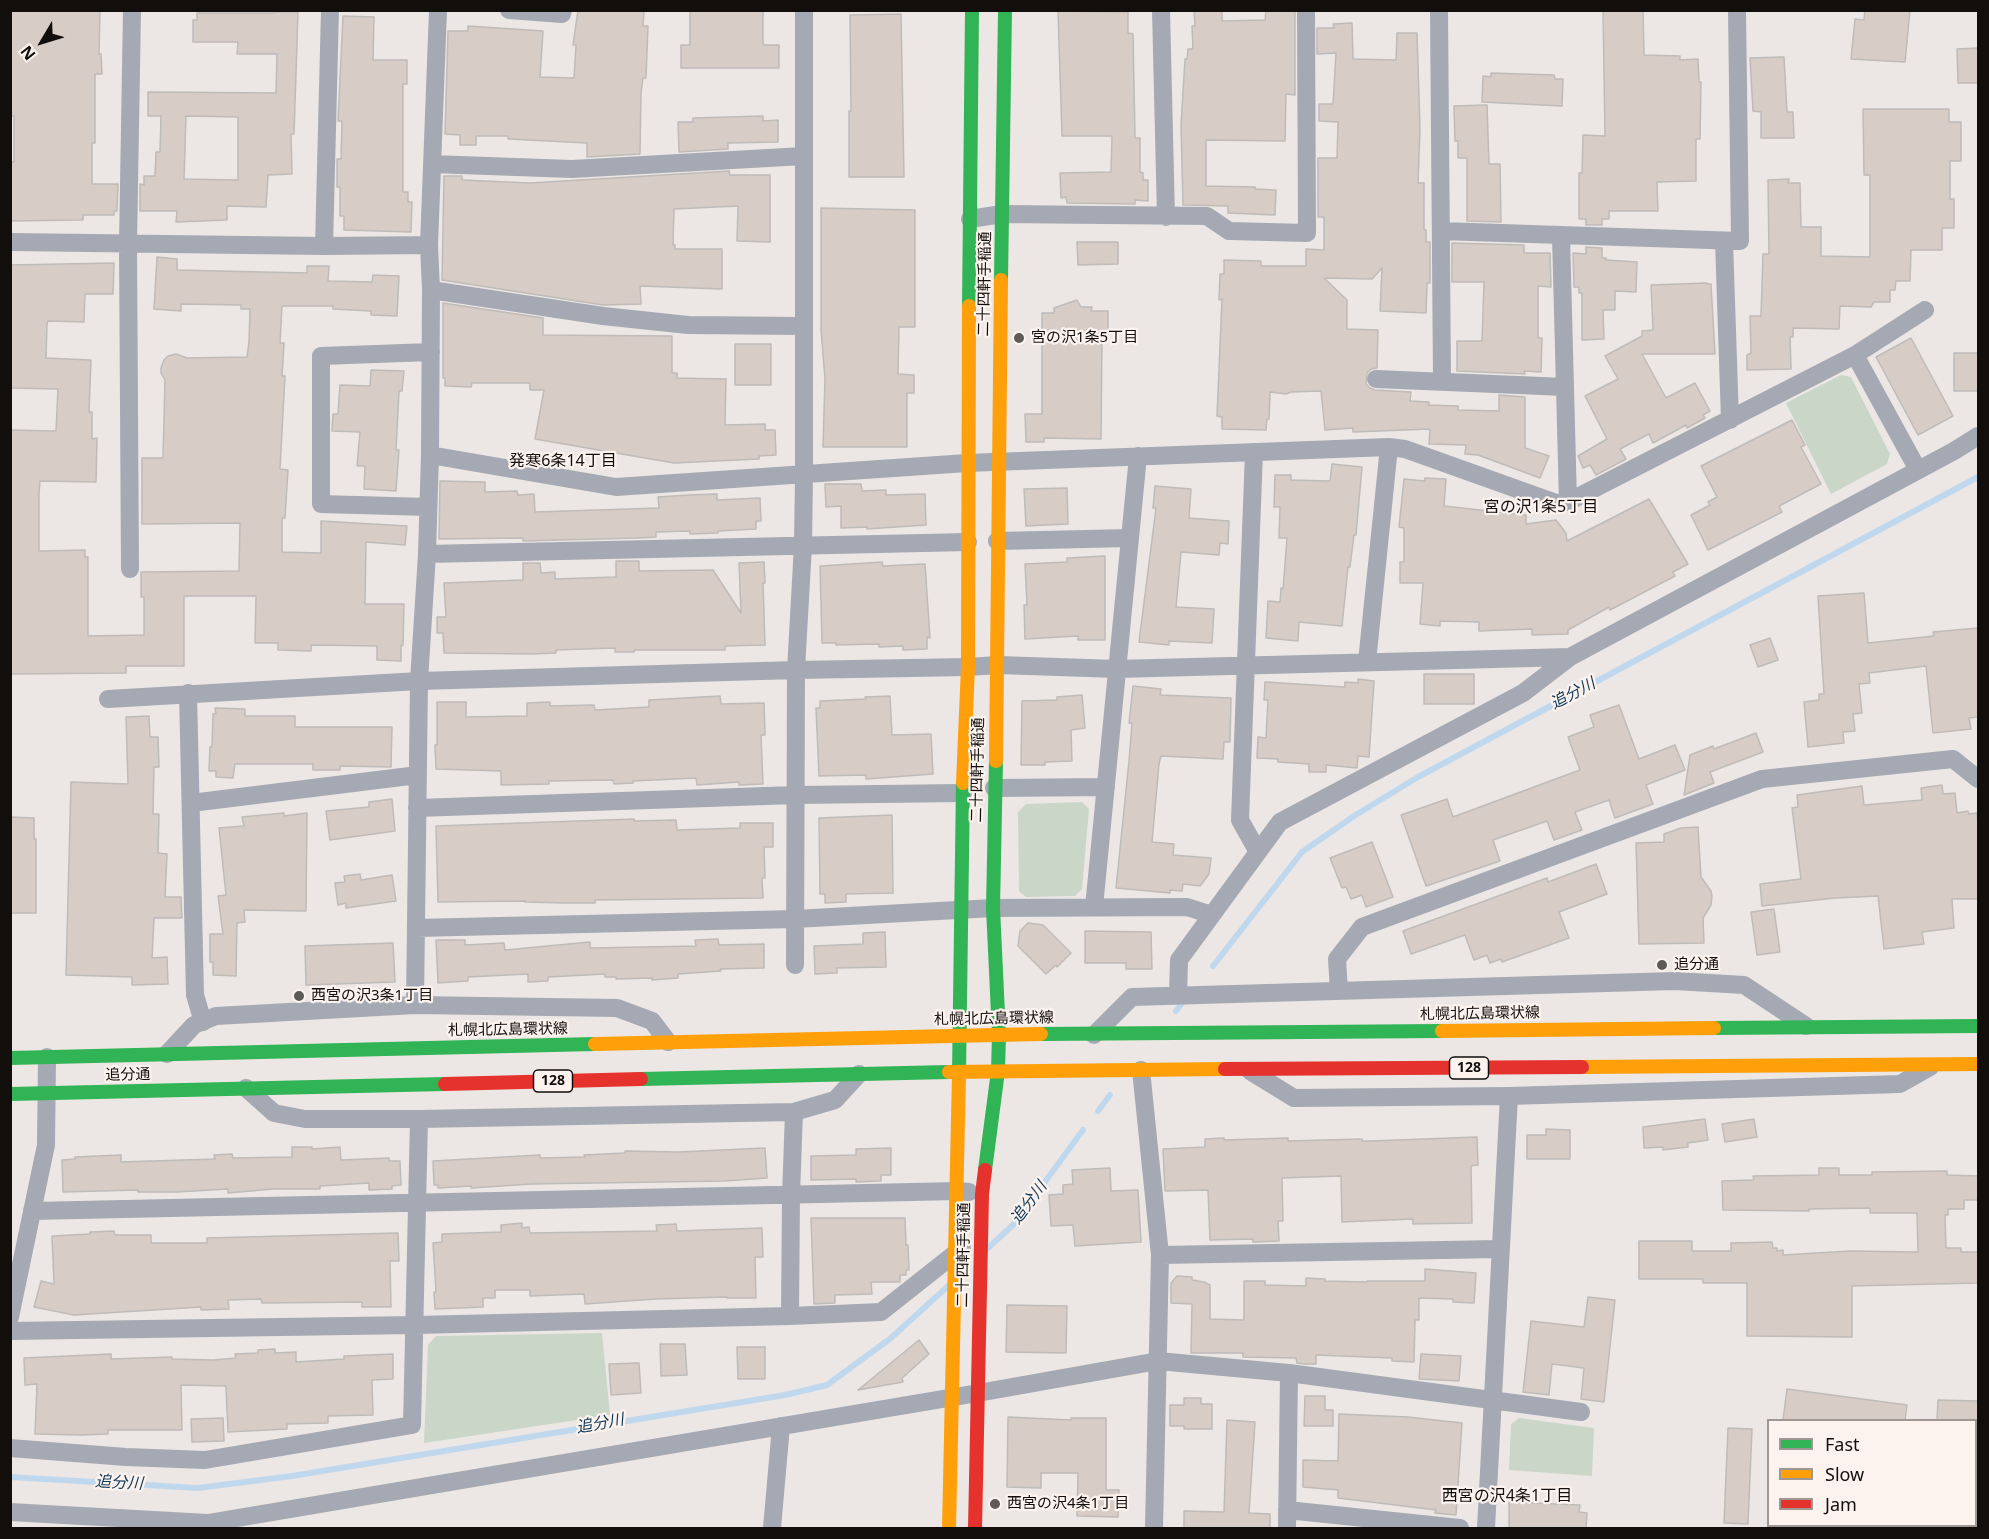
<!DOCTYPE html>
<html>
<head>
<meta charset="utf-8">
<style>
	body { margin:0 }
	#map { position:relative; width:1989px; height:1539px; overflow:hidden; background:#ece7e4; font-family:"Noto Sans",sans-serif }
	canvas { display:block }
	.frame { position:absolute; inset:0; border:12px solid #110e0c; pointer-events:none }
	.legend { position:absolute; left:1767px; top:1419px; width:210px; height:108px; box-sizing:border-box; background:#fdf3ee; border:2px solid #9f9794; margin:0; padding:8px 10px; list-style:none; font-size:18px; color:#110e0c }
	.legend li { display:flex; align-items:center; gap:12px; height:30px }
	.legend b { width:30px; border:2px solid #9f9794 }
	.north { position:absolute; left:12px; top:12px; width:60px; height:60px; -webkit-text-stroke:4px #fdf3ee; paint-order:stroke; rotate:232deg; font-size:16px; font-weight:700; line-height:24px; text-align:center; color:#110e0c }
	.north::after { content:''; display:block; margin:auto; width:21px; height:27px; background:#110e0c; clip-path:polygon(50% 0,100% 100%,50% 72%,0 100%) }
</style>
</head>
<body>
<div id="map">
<canvas width="1989" height="1539"></canvas>
<div class="frame"></div>
<ul class="legend">
<li><b style="height:8px;background:#30b455"></b>Fast</li>
<li><b style="height:8px;background:#ff9f0a"></b>Slow</li>
<li><b style="height:8px;background:#e5322d"></b>Jam</li>
</ul>
<div class="north">N</div>
</div>
<script>
const ctx = document.querySelector('canvas').getContext('2d');
ctx.lineJoin = 'round';
function fill(path, color) {
  ctx.fillStyle = color;
  ctx.fill(path, 'evenodd');
}
function stroke(path, color, width, dash) {
  ctx.strokeStyle = color;
  ctx.lineWidth = width;
  ctx.lineCap = dash ? 'butt' : 'round';
  ctx.setLineDash(dash || []);
  ctx.stroke(path);
}
function drawText(font, color, halo, rows, align = 'center') {
  ctx.font = font + ' "Noto Sans","Noto Sans JP",sans-serif';
  ctx.lineWidth = 4.5;
  ctx.setLineDash([]);
  ctx.textBaseline = 'middle';
  ctx.strokeStyle = halo;
  ctx.fillStyle = color;
  for (const [text, x, y, turn = 0] of rows) {
    ctx.save();
    ctx.translate(x, y);
    ctx.rotate((+turn || 0) * Math.PI / 180);
    ctx.textAlign = isNaN(turn) ? turn : align;
    if (halo) ctx.strokeText(text, 0, 0);
    ctx.fillText(text, 0, 0);
    ctx.restore();
  }
}
fill(new Path2D(`
	M1841,375L1851,377L1890,454L1887,464L1831,494L1786,403Z
	M1082,802L1089,809L1082,889L1075,896L1026,897L1019,891L1018,812L1026,804Z
	M602,1333L610,1415L424,1443L428,1345L436,1336Z
	M1519,1418L1594,1428L1592,1476L1509,1470L1511,1424Z`), '#c9d6c8');
stroke(new Path2D(`
	M1213,966L1302,852L1354,816L1418,777L1978,477
	M1176,1011L1182,1003
	M1098,1111L1110,1095
	M988,1248L1014,1224L1083,1130
	M10,1477L198,1488L292,1476L785,1395L827,1385L891,1338L948,1286`), '#c0d8ed', 6);
const building = new Path2D(`
	M10,10H100L99,54H101L102,74H95V143H92V184H118L117,211H114V215H83V220L10,221V162H14V116H10Z
	M578,10H644L643,26H648L646,78H643L641,93L640,154L587,157V143L508,139V136H476V145H460V135L445,134L448,31H468V26L543,31L540,77L574,78L576,45H573Z
	M690,10H763V45H779V68H681V45H690Z
	M1194,10H1222V21L1265,20L1266,10H1295V95L1286,94L1285,141L1206,140V186L1255,187V189L1276,190L1275,215L1228,213V206L1183,205L1181,125L1185,59H1187L1188,49H1193L1192,26H1195Z
	M1603,10H1643L1644,55L1680,56V60L1698,59L1699,82H1701L1700,139H1696V181L1657,182L1658,211H1609V219H1602V225H1586V219H1579V173H1582L1583,135L1605,136Z
	M1865,10H1910L1905,62L1851,59L1855,19L1864,20Z
	M1058,11L1128,12V33L1133,34L1135,138H1140V172L1143,173V180H1148V201L1135,200V204L1067,203L1066,197L1061,198L1060,173L1111,172L1112,136H1062Z
	M274,12H298L294,134H291L292,174L268,175L266,207L227,206V220L176,222L177,211H140V184L144,185V176H155L156,152H160L161,116H148V92L276,93L277,54H237L238,42H193V20H197V13H274ZM186,116L238,117V180L184,179Z
	M901,14L904,177H849V111H851L850,15Z
	M343,16L374,17L373,60H407V84H403V192H408V202H412L411,232L344,230V216H340V187H337V159H341L342,121H338Z
	M1352,23L1353,59L1396,60L1397,33H1417L1420,129L1418,183H1424V230H1426V242H1430V283H1427L1426,313L1380,311L1382,268L1372,279L1324,278L1347,300V329L1378,330L1377,368L1371,369L1367,373L1366,384L1370,388L1375,390L1411,392L1410,401L1429,402V405L1458,406V410L1499,411V395L1525,397V448L1549,456L1540,478L1478,455L1465,454L1466,445L1429,444L1430,429L1353,432V428L1325,430L1321,391L1291,392L1286,394L1270,392L1269,419H1267L1266,430L1222,429V417L1217,416L1222,299L1219,300L1220,274H1224V260L1261,261V266H1306V249L1324,250V217H1318V158H1337L1338,122L1319,121V104H1333L1336,53L1317,54V28H1334L1333,24Z
	M1978,48V83H1958L1957,49Z
	M1784,57L1787,112H1793L1794,138H1761V112L1753,111L1750,58Z
	M1491,73L1554,75L1555,79H1563L1562,106L1482,102L1483,76L1491,77Z
	M1487,105L1489,164H1500L1501,222L1467,221V158H1458V141H1455L1454,106Z
	M1863,109H1949V122H1961V161H1950V199H1954V228H1942V250H1911L1910,281H1896L1895,290H1890V302H1874L1871,307L1840,306L1839,329L1793,328V337H1790L1791,369L1747,370V355L1751,353L1750,316H1761L1763,254H1769L1768,180L1789,179L1788,183H1800L1801,227H1821V256L1870,257V175H1864Z
	M763,116V121L778,120V142L728,143V149L679,152L678,122H693V118Z
	M729,171L730,175H770V242L737,241L738,206L674,209L673,245H675V249H722V289L640,286L641,304L603,305L442,280L444,176H462V180L530,183Z
	M821,208L915,210V327H899L898,374L914,375V393H907V447H823L825,379L821,329Z
	M1077,242H1118V264L1078,265Z
	M1452,243L1524,245V253H1550L1551,287L1538,286V338H1542L1541,372L1524,371L1525,374L1457,371V341H1482L1484,282H1452Z
	M1586,247L1602,248V258H1606V260L1637,262L1636,292L1615,291V310H1603L1604,339L1582,340V293H1579V287H1574L1573,253L1586,254Z
	M157,257L177,259V270L307,273V266H329L328,281L372,282L373,275L399,276L397,316L371,315V311L333,309V306H282L280,343H284L282,376H285L280,469L288,470L285,518H282V552L321,553V521L407,526L405,545L366,542L365,604H404L403,645L401,646V661L377,660V646L311,645V651L278,650V643H255L256,596H184V666H126V673L10,674V430L56,431L58,389L10,388V265L114,263L113,294H85L84,322L48,321L47,324L46,358L91,360L89,412H92V439L97,438L96,482L40,481L39,494V551L85,550V557H88V636L144,635V597H141V572L239,571L240,523L142,524V458H163L165,380L161,373V368L164,360L168,356L176,354L187,358L247,357L249,342L250,309H241V305L181,304V311L154,309Z
	M1707,283V284H1711L1715,354H1642L1666,398L1695,383L1710,411L1703,415L1705,418L1687,428L1686,425L1653,443L1649,434L1620,449L1626,459L1596,475L1590,465L1583,468L1578,456L1607,439L1585,396L1618,379L1605,356L1642,336V331L1653,330L1651,285Z
	M1077,300L1081,307H1092L1091,311H1108V338H1102L1101,439L1044,438V442H1026L1025,414H1042V313H1054V308Z
	M443,303L543,318V335L672,336V373H677V378L726,379L725,425L765,424V430H775L776,455L759,456V459L674,463L535,439L544,390H530V383H472L471,387L445,386V378H443Z
	M1911,338L1953,416L1918,435L1876,357Z
	M735,344H771V385H735Z
	M1954,353H1978V391H1954Z
	M371,370L404,371L402,391H399L396,450H399L396,491L364,489L365,466H357L360,432L332,431L333,414H338L340,385L370,386Z
	M1792,420L1805,445L1801,447L1821,484L1779,506L1782,512L1708,550L1691,515L1710,505L1708,502L1717,497L1701,466Z
	M1332,464L1362,467L1356,535H1354L1350,567H1348L1342,626L1299,622L1298,641L1266,638L1268,601L1280,602L1281,588L1283,589L1287,538H1279L1280,507H1274L1275,475H1291V480L1330,481Z
	M1425,478L1446,479L1444,506L1526,515V524L1556,520L1566,533L1567,541L1649,499L1688,564L1673,572L1675,576L1610,610L1609,607L1568,630V634L1532,635V629L1479,631V622L1440,621V626L1420,624L1423,583H1400V562H1404V528L1399,527L1404,479L1425,481Z
	M440,481L485,482V492L517,491L518,495L534,494L535,512L659,508L658,497L689,495L717,494V500L760,498L761,521H756V529L718,531V533L690,534V531L656,532V537L638,538L523,541V538L439,539Z
	M825,484H861L862,491L886,490V495L925,494L926,525L867,529V527L841,528V506L826,507Z
	M1155,486L1191,489L1189,518L1229,521L1228,544L1220,543L1219,555L1181,552L1176,607L1214,609L1212,643L1169,641V645L1139,642L1156,508H1153Z
	M1067,488L1068,524L1026,526L1024,489Z
	M1105,556V640H1078V636L1025,639L1024,605H1027L1025,564L1067,562V558Z
	M616,561H639V571L713,570L741,613L739,563L764,562L765,583H763L765,645L725,646V650H634V652H615V648L556,650V653L532,654L444,653L443,633H437V617H446L444,583L523,580V563H540L541,573L555,572V579L616,577Z
	M882,562L883,566L925,564L930,638L927,637V649L903,650V646L879,647V644L836,645V643H822L820,566Z
	M1864,593L1868,643L1934,636L1933,632L1978,628V717L1969,718L1971,729L1933,733L1926,666L1869,673L1870,683L1859,684L1862,713L1853,714L1855,731L1843,732L1844,743L1808,747L1804,702L1819,700V694H1824L1818,596Z
	M1770,638L1778,660L1758,667L1750,645Z
	M1424,674H1474V704H1424Z
	M1358,679L1374,681L1369,757L1358,756L1357,768L1326,765V772H1309V764L1278,762V759L1257,758L1258,737L1266,738L1268,700H1264L1265,682L1345,687V682L1358,683Z
	M1133,686L1161,689L1160,695L1231,698L1230,742H1224L1223,759L1161,756L1159,764L1152,842L1174,844L1173,855L1211,858L1209,874L1200,886L1183,884L1182,891L1170,890V893L1116,888L1129,761L1132,723H1129Z
	M1082,695L1085,728L1071,730L1072,761L1045,762V765H1021L1022,701L1057,700V697Z
	M720,696L721,704L764,703L765,735H761L763,784L739,785V782L697,785L696,778L633,781V783L614,784L613,780L549,781V784L501,785V771L436,769L435,745H437V702H466V717L527,716V703L550,702V706L594,705L595,710L649,707V700Z
	M890,696L892,735L931,734L933,774L866,779V775L819,776L816,708H820V701L866,699L865,697Z
	M1619,705L1639,759L1675,745L1685,770L1646,785L1653,804L1615,818L1609,800L1575,812L1582,830L1554,840L1547,821L1493,840L1500,861L1426,886L1401,815L1447,799L1453,817L1580,770L1568,737L1594,727L1590,715Z
	M215,708L245,709V716H295V727H392L391,767L340,766V770H313V764H235L233,778L216,777V771H209L210,747H212L213,714H216Z
	M149,716L150,737H158L159,767H154L153,814H159L158,853L167,854L165,897H181L182,918H154L152,958L167,957L168,984L132,985V977L66,975L71,782L128,784L126,717Z
	M1756,733L1763,752L1710,772L1714,783L1684,795L1690,755L1713,746L1714,749Z
	M1942,785L1943,794L1955,793L1957,813L1968,811L1969,814L1977,813L1978,824V899H1952L1954,928L1922,932L1924,944L1884,949L1878,896L1835,898L1762,906L1760,884L1801,879L1792,808L1798,807L1797,795L1862,786L1864,805L1922,800L1921,788Z
	M392,799L395,831L330,840L326,811L369,807V802Z
	M284,813V816L307,813L306,911L244,910L245,922L237,923L236,976L213,975V962H210V934H223L218,896L226,895L219,828L244,826L242,817Z
	M892,815L893,893L846,894V902L825,903V894H820L819,818Z
	M10,817L34,818V839H36V913H10Z
	M634,819V821L676,820L677,830L740,828V823H773V847H764L765,878H762L763,898L595,900V903H565L525,902V901L438,902L436,826Z
	M1698,827L1701,877L1711,891L1712,896L1711,905L1703,918L1704,943L1639,944L1636,843L1664,842V834L1681,828Z
	M1372,842L1393,897L1366,907L1362,895L1351,899L1346,887L1342,888L1330,858Z
	M1596,864L1607,894L1559,912L1569,938L1502,962L1501,959L1490,963L1487,955L1474,960L1465,935L1411,954L1403,931L1547,878L1548,882Z
	M360,874L361,880L392,875L396,901L346,908V903L338,905L335,883L345,882L344,876Z
	M1774,909L1780,952L1757,955L1751,912Z
	M1028,923L1043,925L1071,953L1057,967L1056,965L1046,974L1018,946L1020,931Z
	M1085,931L1151,932L1152,969H1126V963H1085Z
	M885,932L886,967L837,968V973L815,974L814,946L863,944V933Z
	M718,939L719,945L764,944V968L720,969L721,971L678,974V978L652,980V978L616,979V977H605V974L548,977V981L528,982V974L468,977V981L438,983L436,940H465V945L504,943L505,950L590,942V948L696,946L695,940Z
	M393,943L395,982L306,985L305,946Z
	M1705,1119L1708,1140L1688,1143V1147L1663,1150V1147L1644,1148L1643,1127Z
	M1754,1119L1757,1137L1725,1142L1722,1124Z
	M1546,1129L1570,1130V1159H1527V1135H1546Z
	M1477,1137L1478,1165L1471,1166L1472,1223L1413,1224V1219L1342,1222L1341,1176L1282,1178L1283,1221H1278L1279,1241L1253,1242V1239L1210,1240L1208,1190L1165,1191L1163,1149L1205,1147V1139L1224,1138V1140L1288,1138V1141L1362,1139V1141H1371Z
	M292,1147H312V1149L340,1147L341,1160L389,1158V1161H400L401,1185L392,1186V1189L369,1190V1183L320,1186V1189H273L228,1193V1189L177,1192H138V1190L63,1192L62,1160L75,1159V1157L121,1155V1162L215,1159L214,1155L232,1154L233,1158L292,1157Z
	M765,1148L767,1178L725,1181L532,1184L471,1188V1186L438,1188V1185H434L433,1161L540,1155V1158L585,1157L584,1155L625,1153V1151L678,1152Z
	M891,1148V1175H881V1181L856,1182V1179L811,1180V1156L856,1155V1149Z
	M1110,1168L1111,1191L1138,1190L1141,1242L1075,1246L1073,1225L1051,1226L1049,1195L1063,1194V1185L1073,1184L1072,1170Z
	M1819,1168H1839V1175H1872V1172L1947,1171V1175L1978,1176V1200H1964V1209H1948V1215H1945L1946,1248H1961V1252H1978V1283L1852,1286V1337L1747,1336V1283H1703V1279H1639V1241H1692V1251H1731V1243L1772,1242L1773,1248H1777V1251L1783,1250V1255L1851,1251L1918,1252L1917,1213H1870V1208L1809,1209V1211L1723,1210L1722,1181L1754,1180L1753,1176L1819,1175Z
	M811,1218H905L906,1245H908L909,1270H906V1275H900V1282H871L872,1294L835,1295V1303L814,1304Z
	M522,1223V1228L529,1227L530,1233L657,1231L656,1225L676,1224L677,1231L762,1228L763,1257H755L756,1298H727V1297L656,1299L585,1304L584,1294L530,1296V1290H495V1298H483V1307L435,1309L434,1292H436L433,1243L442,1242V1234L501,1232V1225Z
	M114,1231L115,1235H151V1243H207V1238L398,1233L399,1261H390L391,1307H362V1302L262,1303L261,1299L228,1300L229,1309L201,1310V1307L74,1315L34,1307L41,1281L54,1284L52,1236L90,1234V1232Z
	M1425,1269L1476,1273L1474,1303L1453,1302V1299L1419,1298V1320H1415L1414,1362L1392,1361V1358L1316,1355V1364H1305L1297,1363L1296,1358L1243,1357V1353H1191L1192,1304L1171,1303V1283L1177,1276L1192,1277V1280L1204,1282L1210,1285V1319L1244,1320V1281H1265V1285L1306,1286V1278L1325,1279V1281L1367,1282V1281H1425Z
	M1588,1297L1615,1300L1604,1402L1581,1399L1584,1368L1552,1364L1549,1395L1523,1392L1531,1321L1584,1327Z
	M1007,1305L1067,1306L1066,1353L1006,1352Z
	M919,1340L929,1354L902,1378L903,1382L858,1390Z
	M660,1344H685L687,1375L661,1376Z
	M737,1347H765V1379H738Z
	M275,1349V1353L296,1352V1362L344,1359V1356L393,1354V1379L372,1380L373,1415L328,1416V1423L287,1424V1429L228,1432L226,1386L181,1385L182,1430H108V1434L81,1435L35,1434L37,1384L25,1385L24,1358L111,1354V1359L172,1357V1359L213,1360L236,1358L235,1354L258,1353V1350Z
	M1421,1354L1461,1356L1459,1381L1419,1379Z
	M639,1363L641,1393L611,1395L609,1364Z
	M1787,1389L1907,1405L1905,1420H1783Z
	M1305,1396H1325V1410H1333V1426H1304Z
	M1184,1398H1201V1404H1212V1429H1184V1426H1170V1405H1184Z
	M1938,1400L1978,1401V1420H1937Z
	M1339,1414L1408,1417L1462,1423L1456,1515L1435,1513L1436,1510L1338,1498V1490L1303,1487V1460L1338,1461Z
	M1008,1417L1071,1420V1418H1106V1490H1119L1118,1517L1077,1516L1078,1473H1041V1488L1007,1487Z
	M223,1418L224,1441L192,1442L191,1419Z
	M1227,1420L1255,1422L1249,1513L1270,1514V1528H1184V1511L1224,1512Z
	M1728,1428L1752,1429L1748,1524L1724,1523Z
	M1509,1502L1580,1505L1579,1512L1587,1513L1586,1528H1509Z`);
fill(building, '#d7ccc6');
stroke(building, '#bfbbb9', 1.5);
stroke(new Path2D(`
	M509,10L562,14L563,10
	M1161,10L1166,217
	M1439,10L1442,380
	M432,164L572,169L804,156
	M970,219L1002,214L1207,216L1229,231L1307,233L1306,10
	M1441,231L1740,241L1737,10
	M1561,236L1568,502
	M1724,241L1730,420
	M10,242L324,246L429,245
	M324,246L330,10
	M431,290L603,316L688,325L803,326
	M1855,355L1918,470
	M1376,379L1565,387
	M1254,452L1240,820L1258,852
	M430,455L616,487L967,463L1389,447L1405,449L1556,503L1568,502L1855,355L1925,310
	M428,507L321,504V356L431,352
	M997,541L1130,538
	M427,554L968,542
	M130,569L128,244L132,10
	M1367,662L1389,447
	M188,693L195,995L203,1022
	M108,699L419,681L796,670L968,667L998,665L1117,669L1570,657L1954,451L1978,436
	M994,788L1106,787
	M191,803L418,775
	M417,808L795,795L963,793
	M1094,907L1138,456
	M416,928L795,919L993,908L1187,907L1212,915
	M795,965L796,670L803,545L804,475V10
	M1339,991L1337,959L1362,927L1762,779L1953,759L1978,779
	M1178,996L1179,960L1280,822L1523,693L1570,657
	M415,1005L419,681L427,554L430,455L431,290L429,245L438,10
	M1094,1035L1132,997L1675,981L1744,985L1806,1026
	M167,1054L194,1025L216,1016L415,1005L617,1008L652,1021L668,1042
	M1141,1070L1160,1255L1154,1528
	M1250,1071L1294,1098L1509,1096L1900,1084L1930,1067
	M246,1088L274,1113L305,1119H419L794,1112L835,1100L859,1074
	M32,1211L958,1191L969,1192
	M1160,1255L1500,1249
	M790,1316L791,1195L794,1112
	M10,1317L46,1145L47,1057
	M10,1331L416,1325L790,1316L881,1312L962,1248
	M10,1448L126,1457L205,1460L412,1425L419,1119
	M1287,1510L1460,1528
	M10,1512L208,1523L978,1393L1158,1361L1289,1373L1581,1412
	M772,1528L781,1426
	M1287,1528L1289,1373
	M1486,1528L1509,1096`), '#a5a9b3', 18);
stroke(new Path2D(`
	M1001,280L1005,10
	M969,306L972,10
	M1714,1028L1978,1026
	M1041,1034L1442,1031
	M10,1058L595,1044
	M959,1074L963,783
	M641,1079L949,1072
	M10,1094L445,1084
	M985,1170L998,1071L999,1035L993,908L996,761`), '#30b455', 14);
stroke(new Path2D(`
	M996,761L1001,280
	M963,783L968,667L969,306
	M1442,1031L1714,1028
	M595,1044L1041,1034
	M1582,1067L1978,1064
	M949,1072L1225,1069
	M949,1528L959,1074`), '#ff9f0a', 14);
stroke(new Path2D(`
	M1225,1069L1582,1067
	M445,1084L641,1079
	M975,1528L982,1194L985,1170`), '#e5322d', 14);
for (const [x, y, r, color] of [
	[1019,338,6,"#5e5a58"],
	[1662,965,6,"#5e5a58"],
	[299,996,6,"#5e5a58"],
	[995,1504,6,"#5e5a58"]
]) {
  const dot = new Path2D();
  dot.arc(x, y, r, 0, 2 * Math.PI);
  ctx.fillStyle = color;
  ctx.fill(dot);
  stroke(dot, '#fdf3ee', 2);
}
for (const [x, y, w] of [
	[1469,1068,39],
	[553,1081,39]
]) {
  const box = new Path2D();
  box.roundRect(x - w / 2, y - 11, w, 22, 4.5);
  ctx.fillStyle = '#fdf3ee';
  ctx.fill(box);
  stroke(box, '#110e0c', 1.5);
}
drawText('bold 14px', '#110e0c', null, [
	["128",1469,1068],
	["128",553,1081]
]);
drawText('15px', '#110e0c', '#fdf3ee', [
	["二十四軒手稲通",985,284,-89],
	["二十四軒手稲通",978,770,-89],
	["札幌北広島環状線",1480,1014,-1],
	["札幌北広島環状線",994,1019,-1],
	["札幌北広島環状線",508,1030,-1],
	["追分通",128,1075,-1],
	["二十四軒手稲通",964,1255,-89]
]);
drawText('15px', '#110e0c', '#fdf3ee', [
	["宮の沢1条5丁目",1031,338],
	["追分通",1674,965],
	["西宮の沢3条1丁目",311,996],
	["西宮の沢4条1丁目",1007,1504]
], 'left');
drawText('16px', '#110e0c', '#fdf3ee', [
	["発寒6条14丁目",563,461],
	["宮の沢1条5丁目",1541,507],
	["西宮の沢4条1丁目",1507,1496]
]);
drawText('italic 16px', '#0f3958', '#fdf3ee', [
	["追分川",1573,694,-28],
	["追分川",1029,1203,-53],
	["追分川",600,1424,-10],
	["追分川",119,1483,3]
]);
</script>
</body>
</html>
